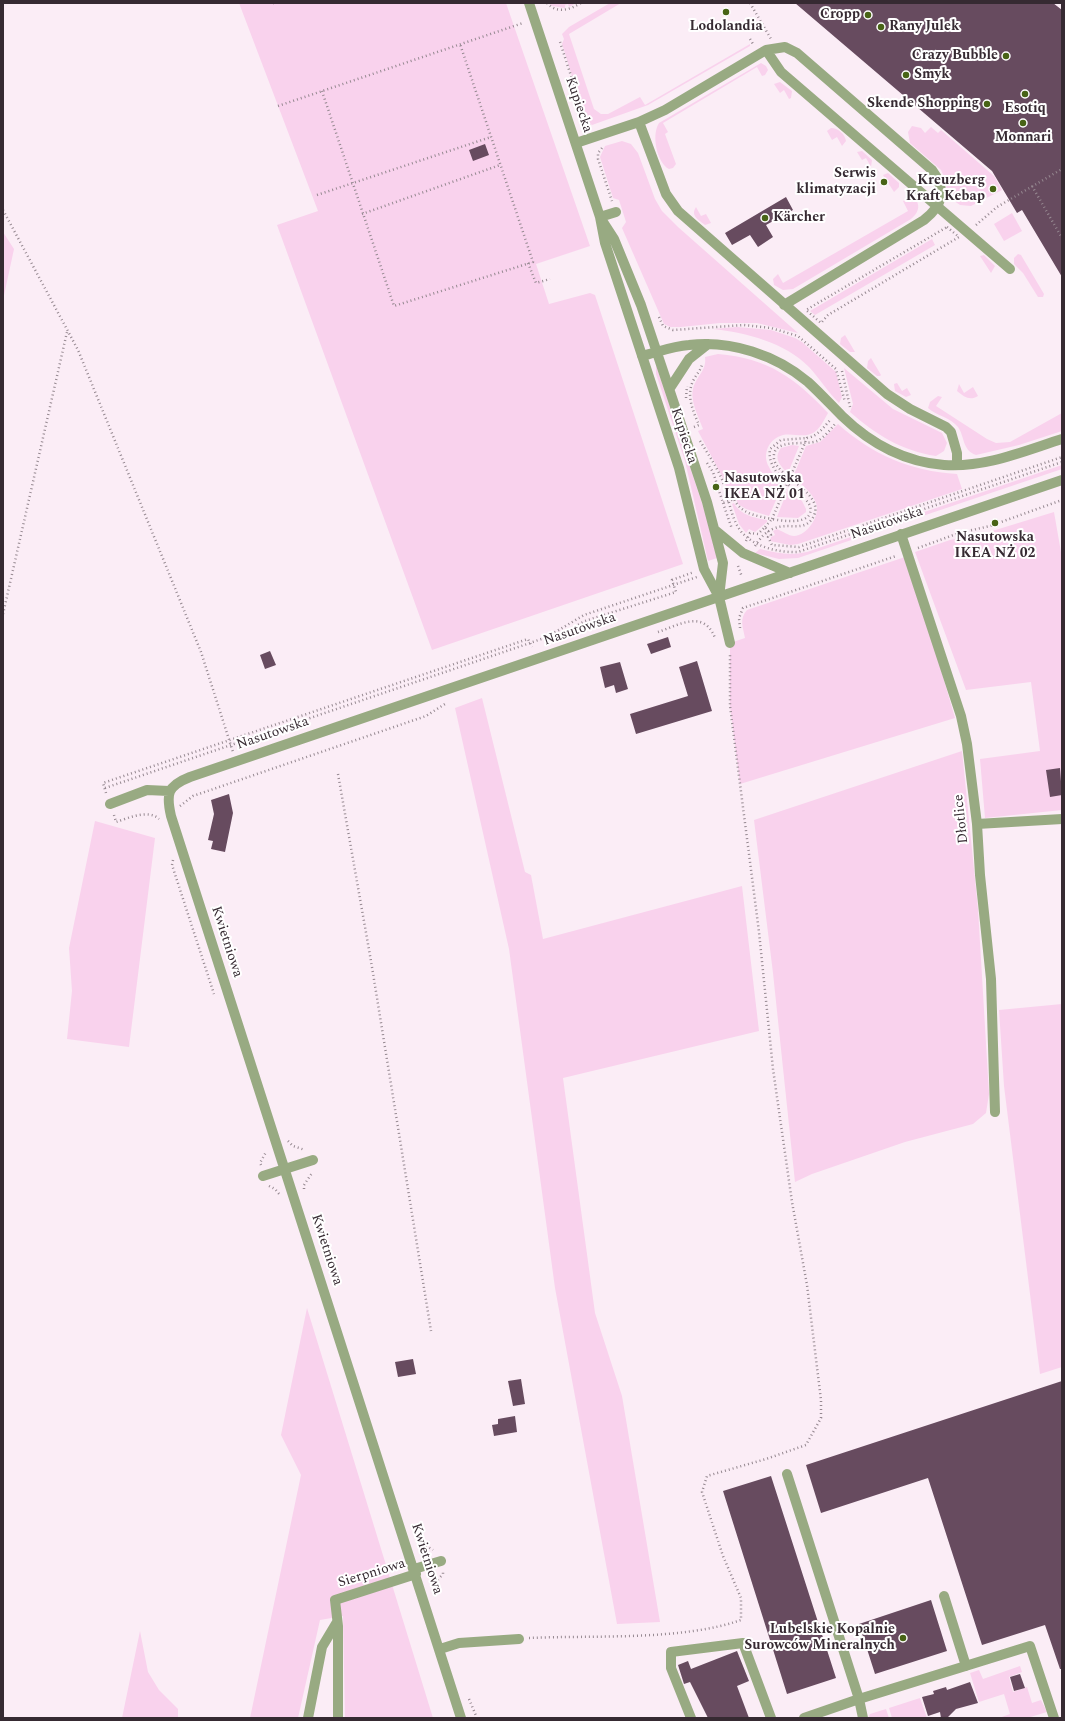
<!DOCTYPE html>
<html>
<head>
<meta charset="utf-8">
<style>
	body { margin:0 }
	#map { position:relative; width:1065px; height:1721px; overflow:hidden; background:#fbedf6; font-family:Spectral,serif }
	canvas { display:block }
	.frame { position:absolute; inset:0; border:4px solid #362a32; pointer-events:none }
</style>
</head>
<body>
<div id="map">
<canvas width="1065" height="1721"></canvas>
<div class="frame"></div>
</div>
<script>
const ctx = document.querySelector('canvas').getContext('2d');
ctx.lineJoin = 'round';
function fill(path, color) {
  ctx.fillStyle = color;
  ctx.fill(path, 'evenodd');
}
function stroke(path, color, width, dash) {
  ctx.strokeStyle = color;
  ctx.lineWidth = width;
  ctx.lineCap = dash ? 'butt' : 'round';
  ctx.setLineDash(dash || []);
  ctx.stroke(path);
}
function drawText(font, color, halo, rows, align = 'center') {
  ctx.font = font + ' Spectral,serif';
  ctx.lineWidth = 4;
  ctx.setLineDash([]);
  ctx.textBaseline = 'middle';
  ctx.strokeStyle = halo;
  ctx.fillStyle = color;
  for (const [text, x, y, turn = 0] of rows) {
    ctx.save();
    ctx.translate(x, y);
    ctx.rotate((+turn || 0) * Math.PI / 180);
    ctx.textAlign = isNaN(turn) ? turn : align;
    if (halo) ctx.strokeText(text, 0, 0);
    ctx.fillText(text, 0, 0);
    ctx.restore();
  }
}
fill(new Path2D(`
	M239,3H506L590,246L536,264L549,304L590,293L595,295L683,564L432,650L277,225L318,211Z
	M549,3H576L569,7L568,4L565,5V8L552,6Z
	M610,3H621L569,34L594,109L601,114H608L640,97L645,105L750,44V46L648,105L592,125C584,120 567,58 562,44L564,39L562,34L569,27Z
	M761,63L766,66L768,70L765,75L762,76L757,67L663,123L668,132L665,134L676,164L673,168L669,169C657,163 651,135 659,123Z
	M780,82L792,91L791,98L789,99L784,90L780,93L774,84Z
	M912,126L921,128L925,133L931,127L938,133L941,130L994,176L1002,190L971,206L960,205L947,196L946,181L941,170L910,143L908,132Z
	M831,128C838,128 845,134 846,141L842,146L837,137L832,140L827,131Z
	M622,141L631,144L638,153L655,199L662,211L678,227L798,333L757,323H720L681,327H670L664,324L622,228L626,222L619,200L613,198L600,157L605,146Z
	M862,151L872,160L871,167L866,158L862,160L857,152Z
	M888,173L899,183V187L894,192L883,175Z
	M910,198L916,200C921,207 917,214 911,219L793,289L783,290L774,285L773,279L778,274L783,283L908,211L903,201Z
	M696,207L701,216L706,214L711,223L705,225C699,220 690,216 696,207Z
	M1012,213L1022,231L1004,241L994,224Z
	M3,232L14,249L3,300Z
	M932,239L935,245L815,315L810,311Z
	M1018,254L1021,255L1044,294L1043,297H1038L1023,273L1014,264V258Z
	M984,255L995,266L991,273L980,256Z
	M737,327L771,330L795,338L802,342L836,372L842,397L839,403C828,392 820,379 809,367C784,342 747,333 713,329Z
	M845,335L855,352H850L840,344L841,338Z
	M718,354C768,358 795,378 828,413C824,420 820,429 813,433C804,438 793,433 783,435C768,439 762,455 769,467C772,474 778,479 783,484L769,516L746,509L738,504L735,494L729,496L724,480L698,431L703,429C699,418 690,401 693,389C696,376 707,371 705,357Z
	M871,358L881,375L880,376H877L867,368L868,361Z
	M656,365L706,515L717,558L708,561L685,461L656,374Z
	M844,368L893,409L942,433L947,443L944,451L936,456C902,451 875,434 850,412L853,404Z
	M897,383L902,391L907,388L911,395L906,397L895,391L894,384Z
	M959,384L964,393L973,387L978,396C970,401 964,397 957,391Z
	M938,396L942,397L936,406L987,439L996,443L1010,442L1062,413V431L1019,445L976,455C962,450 965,437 958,427C950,417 937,416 928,408L930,402Z
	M838,424C873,455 910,471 957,474L962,489L798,544L790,545L770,541L771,537L775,535L773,531L777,529C782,531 789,536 794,536C807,536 821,515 816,503C812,492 802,485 793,477L806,446L820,442Z
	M792,445L799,446L788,473C780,466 773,458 781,448Z
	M1062,465V469L798,558L779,559L755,553L760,549C778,553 789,556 807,552Z
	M788,489L802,501L806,509V512L798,518L777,517Z
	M734,503C740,515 755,518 767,520V522L755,532L749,529L746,533L739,524L732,504Z
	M1054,512L1062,558V810L985,818L980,759L1040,751L1031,682L966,690L915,552L950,540L989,532Z
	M908,556L955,718L740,784L730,706V643L745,638C743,627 739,619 747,610Z
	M482,698L525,872L531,875L543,939L742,886L759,1031L563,1078L595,1313L622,1396L660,1622L617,1624L555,1288L509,949L455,708Z
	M962,751L978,909L989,1094L986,1113L973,1124L905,1142L812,1174L795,1182L773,973L754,820Z
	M95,821L155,838L129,1047L67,1039L72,991L69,948Z
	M1062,1004V1367L1040,1374L1004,1086L999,1010Z
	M307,1308L433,1718H345L343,1616L320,1620L298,1718H250L301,1475L281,1435Z
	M140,1631L148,1672L159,1690L178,1709V1718H122Z
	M1020,1666L1022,1672L1009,1677L1013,1692L1027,1687L1032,1703L1041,1700L1047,1712L1027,1718H999L1010,1714L1004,1694L979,1702L970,1673L979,1670L983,1679Z
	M920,1698L927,1718H892L889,1708Z
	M886,1709L889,1718H868L870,1714Z`), '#f9d2ed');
fill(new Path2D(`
	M795,3H1053L1062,10V277L1022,210L1017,213L992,171Z
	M485,144L489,155L473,161L469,150Z
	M786,197L793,210L766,225L773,237L758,247L750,235L732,245L725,233Z
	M668,637L671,647L651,654L647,644Z
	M270,651L276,665L265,669L260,655Z
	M697,661L712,711L636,734L630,714L688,696L679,667Z
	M620,662L628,689L616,693L614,685L605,688L600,667Z
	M1060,768L1062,795L1050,797L1046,770Z
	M229,794L233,813L225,852L211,849L213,841L208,840L214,814L211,800Z
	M413,1359L416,1374L398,1377L395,1362Z
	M521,1379L525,1404L513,1406L508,1381Z
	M1062,1381V1669H1060L1045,1625L982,1645L928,1478L821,1513L806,1465Z
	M515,1416L517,1432L494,1436L492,1425L498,1424V1419Z
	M771,1476L836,1678L787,1694L723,1491Z
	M931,1600L947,1651L875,1674L859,1624Z
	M737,1651L749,1681L737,1686L749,1718H708L690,1682L684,1684L678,1665L688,1661L691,1669Z
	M1020,1674L1025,1688L1014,1691L1010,1677Z
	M970,1682L978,1703L956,1709L947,1718H941L940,1712L928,1716L922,1697L934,1694L933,1691L946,1687L947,1690Z`), '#674b5f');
stroke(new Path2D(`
	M273,3H274
	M547,3C557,14 569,10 581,3
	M750,3L771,39
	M750,39L753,44
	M560,42L586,122L590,126
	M322,91L394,306L533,262L460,44
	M278,106L523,23
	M602,148L598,153V159L612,201
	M1032,186L1062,238
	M317,195L491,137
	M3,210L78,350L201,652L233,752
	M362,214L500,165
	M976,225L997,207L1062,169
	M947,227L959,237L828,315L821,323L806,310Z
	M528,263L536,283L550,279
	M659,317L663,326L673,330L744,325L771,328L798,336L836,369L845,402
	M842,371L850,407
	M686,398L687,386
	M694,427L699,425C693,411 686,396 693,381C696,375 701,370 702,364
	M700,441C707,452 714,463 720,475C728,491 729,512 738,527C749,546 778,553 798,552L1062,462
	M707,463L713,472L723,503L734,499C741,514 757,516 772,519L807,438C818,436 824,427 831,419
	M723,503L732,529
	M765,527L772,519C782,521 815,526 810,506C808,501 803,497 799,494C786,482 767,469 770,449L781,440L807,438
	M746,541L750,533L758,534L765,527L771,535L768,537L772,545L799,547L1062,457
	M755,546C777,511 799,537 812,519C829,494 777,478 774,459C771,437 806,446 817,441C824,438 830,430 835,424
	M918,548L959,533L990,526L1062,500
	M738,566L742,577
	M3,614L67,332
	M740,628L739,618L743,608L896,556
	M658,632C679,625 704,609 715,638
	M554,639L585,621L676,592L672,580L694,572
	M338,774L371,961L431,1331
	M105,788L530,643L547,637L584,615L697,577
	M106,793L103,783L528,639L532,647
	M180,806L193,796L426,716L445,704
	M114,815L116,822C128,818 149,809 159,819
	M173,860L172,865L214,994
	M288,1141L293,1146L305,1150
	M261,1165L260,1163L266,1152
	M269,1186L275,1189L280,1195
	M304,1189V1185L312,1173
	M414,1530L423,1544L433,1550
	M433,1590V1585L443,1574V1571
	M529,1638C594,1635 681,1641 741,1620V1598L723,1556L702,1492L707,1476L766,1459L806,1445L821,1418V1400L807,1285L792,1202L773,1069L759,932L730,706V653
	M469,1699L477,1718`), '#968991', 2.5, [1, 3]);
stroke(new Path2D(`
	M529,3L600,217L605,243L679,468L704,569L719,597L730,643
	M766,50L785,47L797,53L932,170C947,190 943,205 924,220L784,305
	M639,122L666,194L678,211L887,394L910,409L946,427L951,432L957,453V465
	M576,143L639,122L665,110L766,50L781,72L1010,269
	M600,217L616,212
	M603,222L614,239L641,305L707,502L723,563L719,597
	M642,356C658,352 673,346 689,345C731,340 776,355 808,382C820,393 831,405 842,416C871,444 905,462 944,465C985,468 1024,451 1062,439
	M670,388L689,359L708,344
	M715,530L743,553L790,573
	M901,534L961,716L967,744L977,824L980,875L991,979L995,1112
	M110,804L147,790L169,791
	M977,824L1062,819
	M263,1176L313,1160
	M787,1474L859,1699L863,1718
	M414,1569L441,1561
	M944,1596L966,1666
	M440,1649L459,1643L519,1639
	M308,1718L322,1647L337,1622
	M338,1718V1626L335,1600L416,1574
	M461,1718L171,816C166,794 167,786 190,777L1062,480
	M691,1718L671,1668V1652L743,1643L771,1718
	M804,1718L859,1699L1030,1646L1054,1718`), '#98aa82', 10);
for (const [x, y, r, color] of [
	[726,12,4,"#486416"],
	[868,15,4,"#486416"],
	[881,27,4,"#486416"],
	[1006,56,4,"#486416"],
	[906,75,4,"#486416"],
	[1025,94,4,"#486416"],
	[987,104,4,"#486416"],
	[1023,123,4,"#486416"],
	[884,182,4,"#486416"],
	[993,189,4,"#486416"],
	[765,218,4,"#486416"],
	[716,487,4,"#486416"],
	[995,523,4,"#486416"],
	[903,1638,4,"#486416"]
]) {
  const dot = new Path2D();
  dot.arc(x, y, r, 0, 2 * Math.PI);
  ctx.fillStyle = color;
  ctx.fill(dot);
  stroke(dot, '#fff', 1.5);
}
drawText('bold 14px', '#362a32', '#fff', [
	["Cropp",860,15],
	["Lodolandia",726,27,"center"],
	["Rany Julek",889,27,"left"],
	["Crazy Bubble",998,56],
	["Smyk",914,75,"left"],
	["Skende Shopping",979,104],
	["Esotiq",1025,109,"center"],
	["Monnari",1023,138,"center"],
	["Serwis",876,174],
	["klimatyzacji",876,190],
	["Kreuzberg",985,181],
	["Kraft Kebap",985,197],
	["Kärcher",773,218,"left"],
	["Nasutowska",724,479,"left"],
	["IKEA NŻ 01",724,495,"left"],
	["Nasutowska",995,538,"center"],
	["IKEA NŻ 02",995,554,"center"],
	["Lubelskie Kopalnie",895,1630],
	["Surowców Mineralnych",895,1646]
], 'right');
drawText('14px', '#362a32', '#fff', [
	["Kupiecka",578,105,71],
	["Kupiecka",683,436,72],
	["Nasutowska",887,524,-19],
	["Nasutowska",580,630,-19],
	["Nasutowska",273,734,-19],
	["Dłotlice",962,819,-96],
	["Kwietniowa",226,942,72],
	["Kwietniowa",326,1250,72],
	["Kwietniowa",426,1559,72],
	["Sierpniowa",372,1574,-17]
]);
</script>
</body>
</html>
